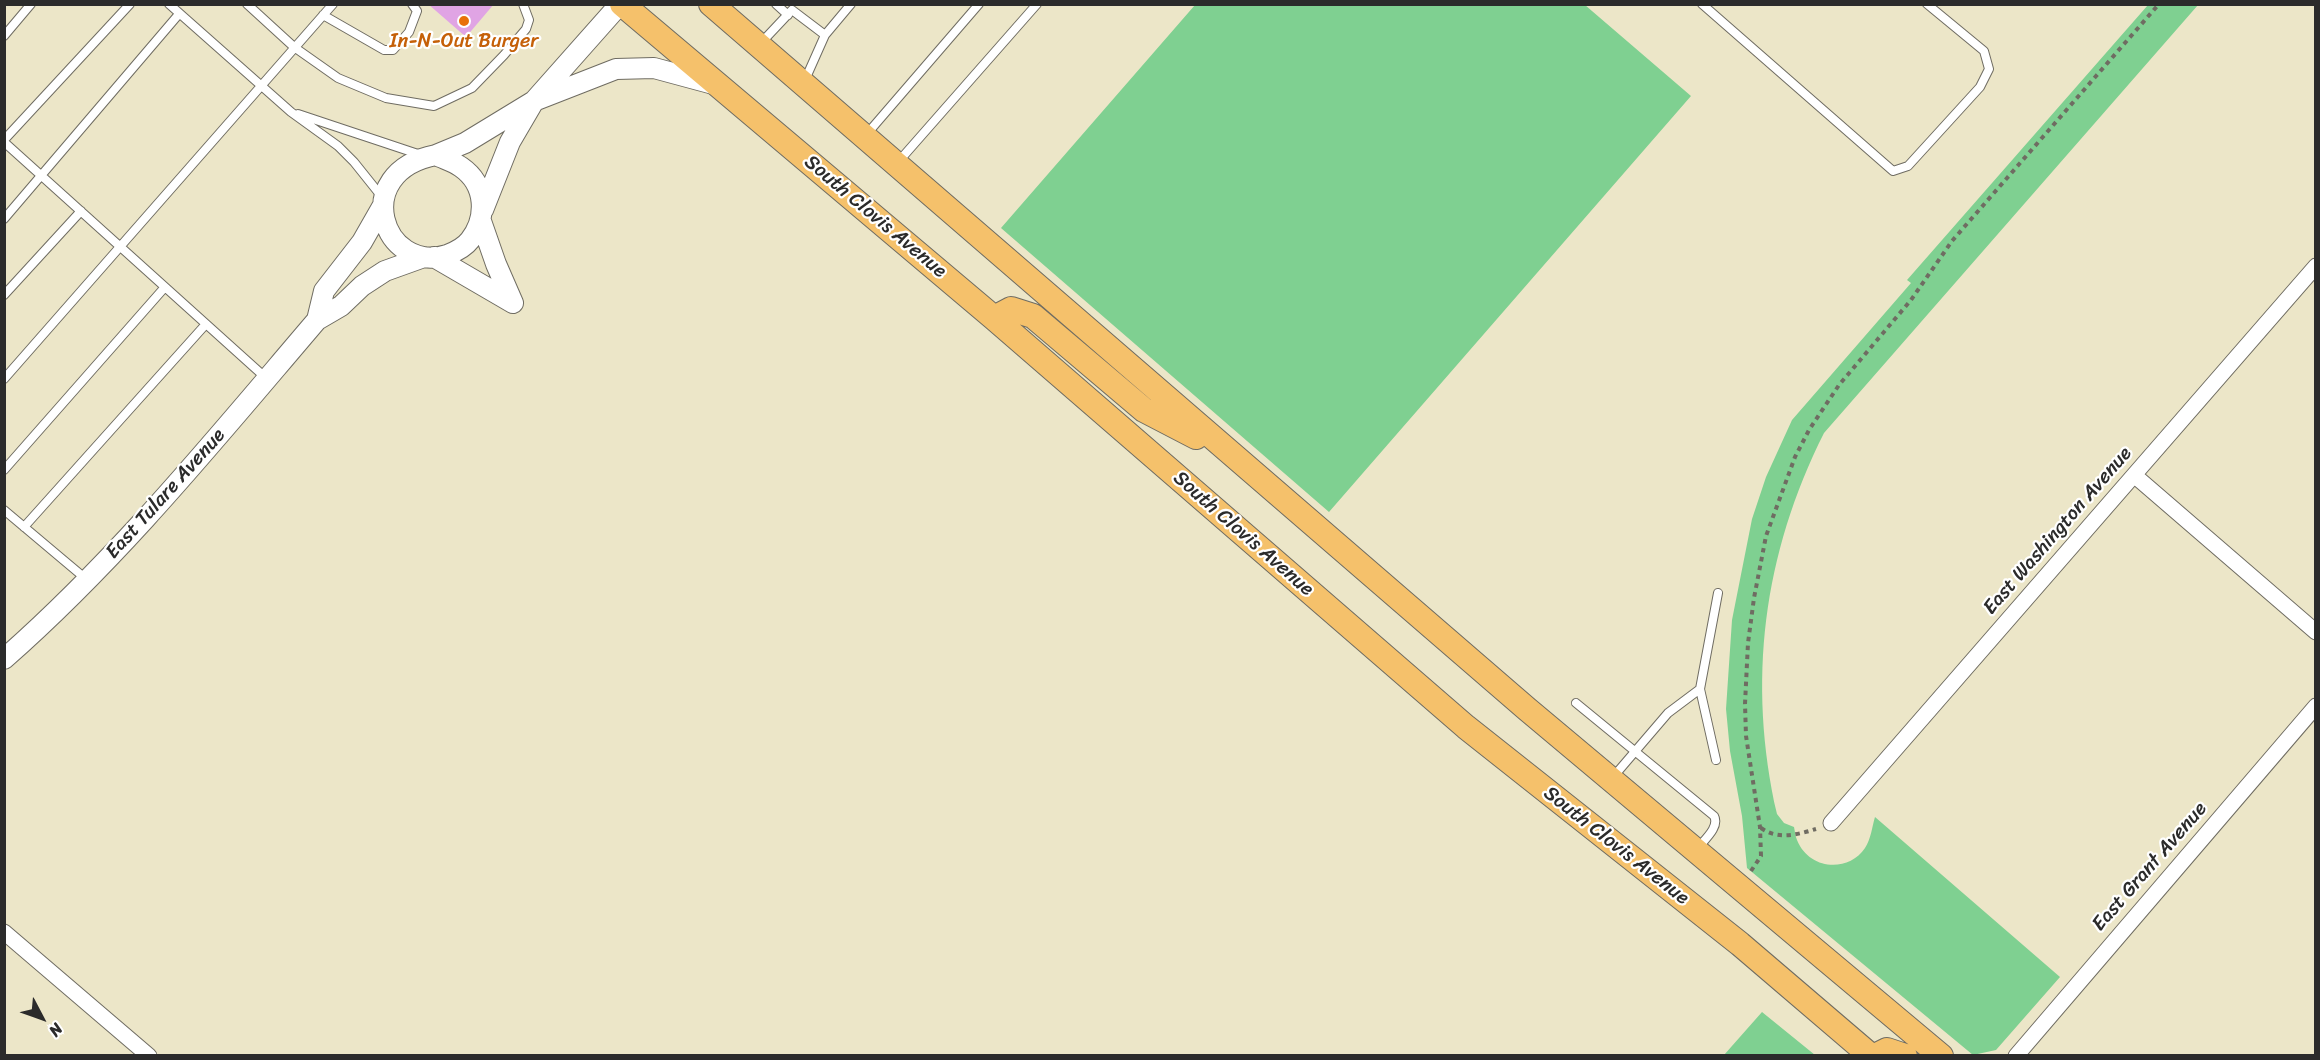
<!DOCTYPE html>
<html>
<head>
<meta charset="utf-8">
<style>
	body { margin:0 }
	#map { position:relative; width:2320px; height:1060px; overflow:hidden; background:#ece6c8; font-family:Sriracha,sans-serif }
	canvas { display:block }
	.frame { position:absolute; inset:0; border:6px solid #2b2b2b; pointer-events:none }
	.north { position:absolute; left:12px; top:988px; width:60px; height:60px; -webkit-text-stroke:4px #fff; paint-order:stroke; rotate:131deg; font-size:16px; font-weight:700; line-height:24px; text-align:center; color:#2b2b2b }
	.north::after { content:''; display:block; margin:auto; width:21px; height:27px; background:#2b2b2b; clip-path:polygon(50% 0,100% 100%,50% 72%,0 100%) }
</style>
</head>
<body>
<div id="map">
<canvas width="2320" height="1060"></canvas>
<div class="frame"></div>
<div class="north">N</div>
</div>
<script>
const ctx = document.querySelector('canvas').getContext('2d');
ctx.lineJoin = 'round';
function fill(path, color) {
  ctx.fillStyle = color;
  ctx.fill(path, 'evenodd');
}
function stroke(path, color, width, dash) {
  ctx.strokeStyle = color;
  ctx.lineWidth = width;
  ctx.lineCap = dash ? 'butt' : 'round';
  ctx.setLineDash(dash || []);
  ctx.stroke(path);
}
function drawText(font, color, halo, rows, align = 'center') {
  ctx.font = font + ' Sriracha,sans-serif';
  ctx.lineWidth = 4.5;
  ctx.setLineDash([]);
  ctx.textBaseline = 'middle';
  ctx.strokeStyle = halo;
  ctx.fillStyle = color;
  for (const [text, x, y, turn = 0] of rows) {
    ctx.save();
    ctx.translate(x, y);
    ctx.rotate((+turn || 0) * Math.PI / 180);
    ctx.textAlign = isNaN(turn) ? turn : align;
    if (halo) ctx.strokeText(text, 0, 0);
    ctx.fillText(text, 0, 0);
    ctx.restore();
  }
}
fill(new Path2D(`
	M1195,5H1585L1691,96L1329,512L1001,228Z
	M2148,5H2198L1824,433C1763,554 1747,682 1777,814L1784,823L1794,827C1795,831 1795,836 1797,840C1809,870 1848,873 1865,848C1871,839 1872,827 1875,817L2060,977L1996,1050L1973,1055L1747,868L1742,816L1730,751L1726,709L1732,620L1752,519L1766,477L1792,420L1911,283L1907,280Z
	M1762,1012L1815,1055H1724Z`), '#7fd091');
fill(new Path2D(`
	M428,4H494L466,37Z`), '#e0a4e4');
const service = new Path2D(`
	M169,4L291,112L338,146L354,162L382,197
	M247,4L294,47L338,78L386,98L434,106L472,88L504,55L526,29L529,20L523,4
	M776,4L788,15
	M1702,4L1893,171L1908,166L1980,87L1989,69L1984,51L1927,4
	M323,15L384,50H393L409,32L417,11L412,4
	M825,35L851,4
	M4,36L31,4
	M760,44L792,10L825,35L805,80
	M298,114L424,156
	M866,135L979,4
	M4,140L130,4
	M4,142L266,378
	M899,161L1037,4
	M4,219L179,14
	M4,295L81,211
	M4,379L333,4
	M4,470L165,287
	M4,510L86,579
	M24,527L206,324
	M1700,689L1716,760
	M1576,703L1714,816C1720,827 1704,840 1697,849
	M1614,776L1668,713L1700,689L1718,593`);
const minor = new Path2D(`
	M2134,475L2316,632
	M1831,823L2316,266
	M4,932L149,1056
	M2016,1056L2316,706`);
const tertiary = new Path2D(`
	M436,155C444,159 454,162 461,167C487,185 487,218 470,240C464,248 455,252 447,255C383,275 348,172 436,155Z
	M436,155L465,143L534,101L616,69L654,68L717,85
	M483,210L510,142L534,101L620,4
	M434,257L513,303L496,264L481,221
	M317,320L324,291L362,242L382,207
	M4,659C120,557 217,437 317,320L341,306L362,286L385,271L424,257`);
const primary = new Path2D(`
	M622,4L994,318L1466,727L1740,944L1871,1056
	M711,4L1527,709L1941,1056
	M994,318L1011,309L1033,316L1144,410L1196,437
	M1875,1056L1887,1050L1905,1056`);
stroke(service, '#6f6c62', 10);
stroke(minor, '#6f6c62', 17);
stroke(tertiary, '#6f6c62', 22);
stroke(primary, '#6f6c62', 26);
stroke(new Path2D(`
	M1761,828C1778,840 1796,835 1816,829
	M1751,871L1761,856L1760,827L1746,736L1745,704L1748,643L1754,598L1766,536L1795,457L1809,430L1839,385L1911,300L1952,241L2159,4`), '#6f6c62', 4, [4.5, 4.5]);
stroke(service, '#fff', 8);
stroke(minor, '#fff', 15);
stroke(tertiary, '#fff', 20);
stroke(primary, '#f5c16b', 24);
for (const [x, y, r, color] of [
	[464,21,6,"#e8710a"]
]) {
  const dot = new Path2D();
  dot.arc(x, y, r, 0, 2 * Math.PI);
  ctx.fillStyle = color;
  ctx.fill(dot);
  stroke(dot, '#fff', 2);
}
drawText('20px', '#c56008', '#fff', [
	["In-N-Out Burger",464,42]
]);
drawText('20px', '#2b2b2b', '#fff', [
	["South Clovis Avenue",875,217,40],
	["East Tulare Avenue",166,494,-48],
	["East Washington Avenue",2058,531,-49],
	["South Clovis Avenue",1243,534,41],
	["South Clovis Avenue",1616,846,38],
	["East Grant Avenue",2150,867,-49]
]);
</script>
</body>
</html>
